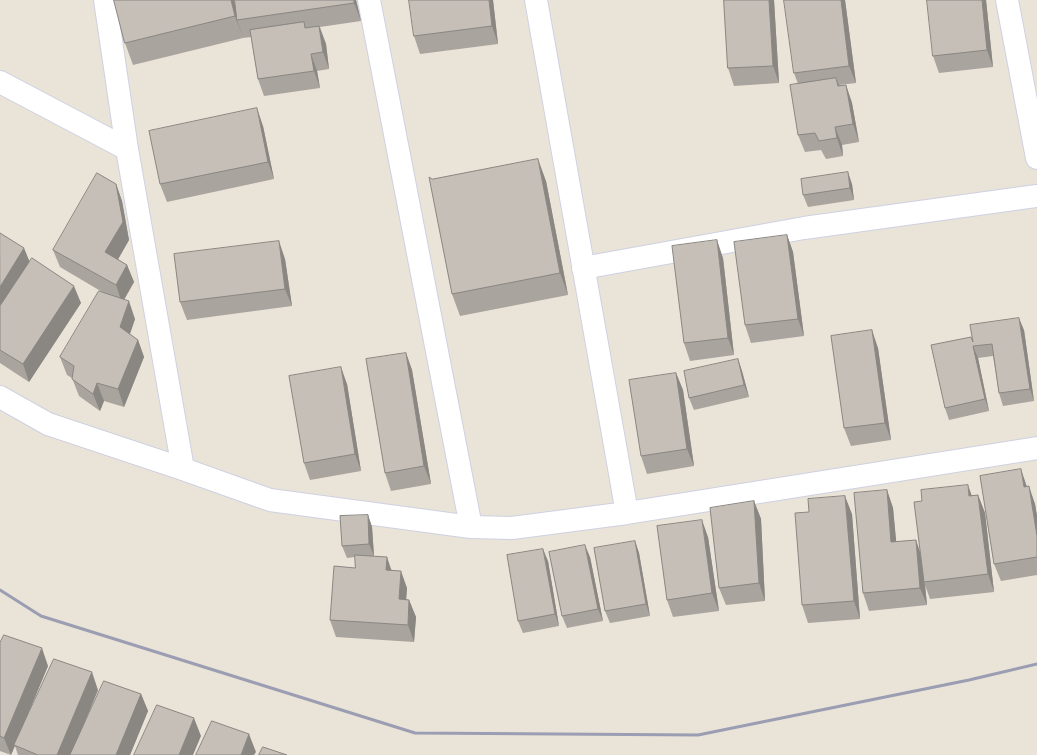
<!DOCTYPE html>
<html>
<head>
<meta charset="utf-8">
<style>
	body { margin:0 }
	canvas { display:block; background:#eae3d8 }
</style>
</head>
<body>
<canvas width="1037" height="755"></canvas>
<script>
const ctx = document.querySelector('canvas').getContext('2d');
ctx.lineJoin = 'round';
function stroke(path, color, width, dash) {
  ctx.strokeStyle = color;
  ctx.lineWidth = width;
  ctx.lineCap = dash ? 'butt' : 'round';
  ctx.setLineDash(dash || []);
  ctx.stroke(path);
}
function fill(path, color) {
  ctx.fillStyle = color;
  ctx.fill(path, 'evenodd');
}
const street = new Path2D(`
	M105,0L127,149L183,469
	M369,0L471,527
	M536,0L627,513
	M1007,0L1037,158
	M0,82L127,149
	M583,268L804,228L1037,196
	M0,397L48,424L183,469L270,500L471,527L512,528L627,513L1037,448`);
stroke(street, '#ced1e1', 24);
stroke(street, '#fff', 22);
stroke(new Path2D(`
	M0,590L41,616L415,733L698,735L969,680L1037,664`), '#9b9eb2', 3);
fill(new Path2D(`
	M114,0H234L236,10L356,0L361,21L320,27L326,44L329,69L317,71L320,88L264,96L258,79L251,37L243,38L133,65L125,43Z
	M493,0L498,44L420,54L414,36Z
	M724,0H774L779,83L734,86L728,68Z
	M845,0L856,83L839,85L840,86L846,85L852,103L859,142L842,145L843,156L826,159L821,150L805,152L798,135V84L794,73Z
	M986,0L993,67L939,73L933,56Z
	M263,126L274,179L167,202L160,184Z
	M546,181L568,295L460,316L452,294Z
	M116,184L122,201L129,240L118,259L127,265L134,282L124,300L135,319L130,334L138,340L144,357L124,407L104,401L100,411L79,396L72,378L67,375L60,357L104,293L60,267L53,250Z
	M852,184L854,200L808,207L803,195Z
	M0,233L29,262L81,303L29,382L0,363Z
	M787,235L793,252L804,336L751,343L745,325Z
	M723,258L734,355L690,361L684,343Z
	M285,259L292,306L187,320L180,302Z
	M1024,330L1034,401L1003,406L999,393L993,356L978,358L989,411L949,420L945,408L973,342Z
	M878,348L891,440L851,446L844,428Z
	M406,353L412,370L431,484L391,491L385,473Z
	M738,359L742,371L749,397L694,410L689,398Z
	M676,373L683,390L694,466L647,474L641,456Z
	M347,384L361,471L310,480L304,463Z
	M1027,487L1035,504L1037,516V575L1001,581L994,564Z
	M887,490L893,508L896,542L916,540L920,552L972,496L978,495L985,513L994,592L930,599L925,585L927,605L869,611L863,593Z
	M754,501L761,519L765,601L726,605L719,588Z
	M852,514L860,619L808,623L802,605Z
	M368,515L372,527L374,556H368L392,570L407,588L406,599L409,600L416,617L414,642L336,637L330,620L355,568V557L347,558L342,546Z
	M708,537L719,611L673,617L667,600Z
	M635,541L639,553L650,616L610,623L605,611Z
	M590,557L603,621L567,628L562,616Z
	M548,561L559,626L523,633L518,621Z
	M0,643L48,666L20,732L98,690L84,724L141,694L148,711L130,755H18L15,746L11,755L0,751Z`), '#a9a49e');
fill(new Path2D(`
	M231,0H234L239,20H237L243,38L235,16Z
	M354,0H356L361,21L354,3Z
	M489,0H493L498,44L492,26Z
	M769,0H774L779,83L773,66Z
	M841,0H845L856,83L849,66Z
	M982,0H986L993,67L987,50Z
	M319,26L326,44L329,69L323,52Z
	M311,54L317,71L320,88L314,71Z
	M836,78L843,95L838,86Z
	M846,85L852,103L859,142L853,124Z
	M257,108L263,126L274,179L268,162Z
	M835,127L842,145L843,156L837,138Z
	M538,159L546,181L568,295L560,273Z
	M848,172L852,184L854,200L850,188Z
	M116,184L122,201L129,240L112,270L105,252Z
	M787,235L793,252L804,336L798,319Z
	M717,240L723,258L734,355L728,338Z
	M279,241L285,259L292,306L285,289Z
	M24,248L31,265L0,314V287Z
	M127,265L134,282L122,303L116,285Z
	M74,286L81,303L29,382L23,364Z
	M129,301L135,319L126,345L120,327Z
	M1019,318L1024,330L1034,401L1030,389Z
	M872,330L878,348L891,440L885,423Z
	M138,340L144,357L124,407L118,389Z
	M973,346L978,358L989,411L985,399Z
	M406,353L412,370L431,484L424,466Z
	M738,359L742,371L749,397L744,385Z
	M341,367L347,384L361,471L355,454Z
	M676,373L683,390L694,466L687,449Z
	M97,383L104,401L100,411L93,394Z
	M1021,469L1027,487H1024Z
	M968,485L974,502L969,496Z
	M1029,486L1035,504L1037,516V536Z
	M887,490L893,508L898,560L891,542Z
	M978,495L985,513L994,592L988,574Z
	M845,496L852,514L860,619L854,601Z
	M754,501L761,519L765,601L759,583Z
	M368,515L372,527L374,556L369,544Z
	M702,520L708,537L719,611L712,593Z
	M916,540L922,558L924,582L925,585L927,605L920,588Z
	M635,541L639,553L650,616L646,604Z
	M585,545L590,557L603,621L598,609Z
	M543,549L548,561L559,626L555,614Z
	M387,557L393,575L386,570Z
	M401,571L407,588L405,616L399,599Z
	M409,600L416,617L414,642L408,625Z
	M42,648L48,666L11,755L4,738Z
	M92,672L98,690L71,755H57Z
	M141,694L148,711L130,755H116Z
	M194,718L201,736L193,755H179Z
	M249,734L256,752L254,755H241Z`), '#8a8681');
const building = new Path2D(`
	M114,0H231L235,16L125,43Z
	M235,0H354V3L237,20Z
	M409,0H489L492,26L414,36Z
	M724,0H769L773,66L728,68Z
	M784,0H841L849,66L794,73Z
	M927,0H982L987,50L933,56Z
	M304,22L305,28L319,26L323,52L311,54L314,71L258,79L250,30Z
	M836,78L838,86L846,85L853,124L835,127L837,138L819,141L815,133L798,135L790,85Z
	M257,108L268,162L160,184L149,131Z
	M538,159L560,273L452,294L429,177L432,179Z
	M848,172L850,188L803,195L801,179Z
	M97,173L116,184L123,222L105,252L127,265L116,285L53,250Z
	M0,233L24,248L0,287Z
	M787,235L798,319L745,325L734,242Z
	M717,240L728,338L684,343L672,246Z
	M279,241L285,289L180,302L174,254Z
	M32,258L74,286L23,364L0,350V306Z
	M99,291L129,301L120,327L138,340L118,389L97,383L93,394L72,379L74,366L60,357Z
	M1019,318L1030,389L999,393L992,344L973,346L985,399L945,408L931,345L971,337L973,342L970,325Z
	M872,330L885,423L844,428L831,336Z
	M406,353L424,466L385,473L366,359Z
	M738,359L744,385L689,398L684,371Z
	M341,367L355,454L304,463L289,376Z
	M676,373L687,449L641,456L629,380Z
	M1021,469L1024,487L1029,486L1037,536V557L994,564L980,476Z
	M968,485L969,496L978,495L988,574L924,582L914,502L922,501L921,490Z
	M887,490L891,542L916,540L920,588L863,593L854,493Z
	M845,496L854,601L802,605L795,513L809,512L808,499Z
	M754,501L759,583L719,588L710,508Z
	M368,515L369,544L342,546L340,516Z
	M702,520L712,593L667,600L657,526Z
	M635,541L646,604L605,611L594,548Z
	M585,545L598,609L562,616L549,552Z
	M543,549L555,614L518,621L507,555Z
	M355,555L387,557L386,570L401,571L399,599L409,600L408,625L330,620L334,566L355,568Z
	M4,635L42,648L4,738L0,736V643Z
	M54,659L92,672L57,755H38L14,745Z
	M104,681L141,694L116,755H70Z
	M157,705L194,718L179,755H134Z
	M212,721L249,734L241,755H196Z
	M263,747L287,755H259Z`);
fill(building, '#c5bfb8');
stroke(building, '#8a8681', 1);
</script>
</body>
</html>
